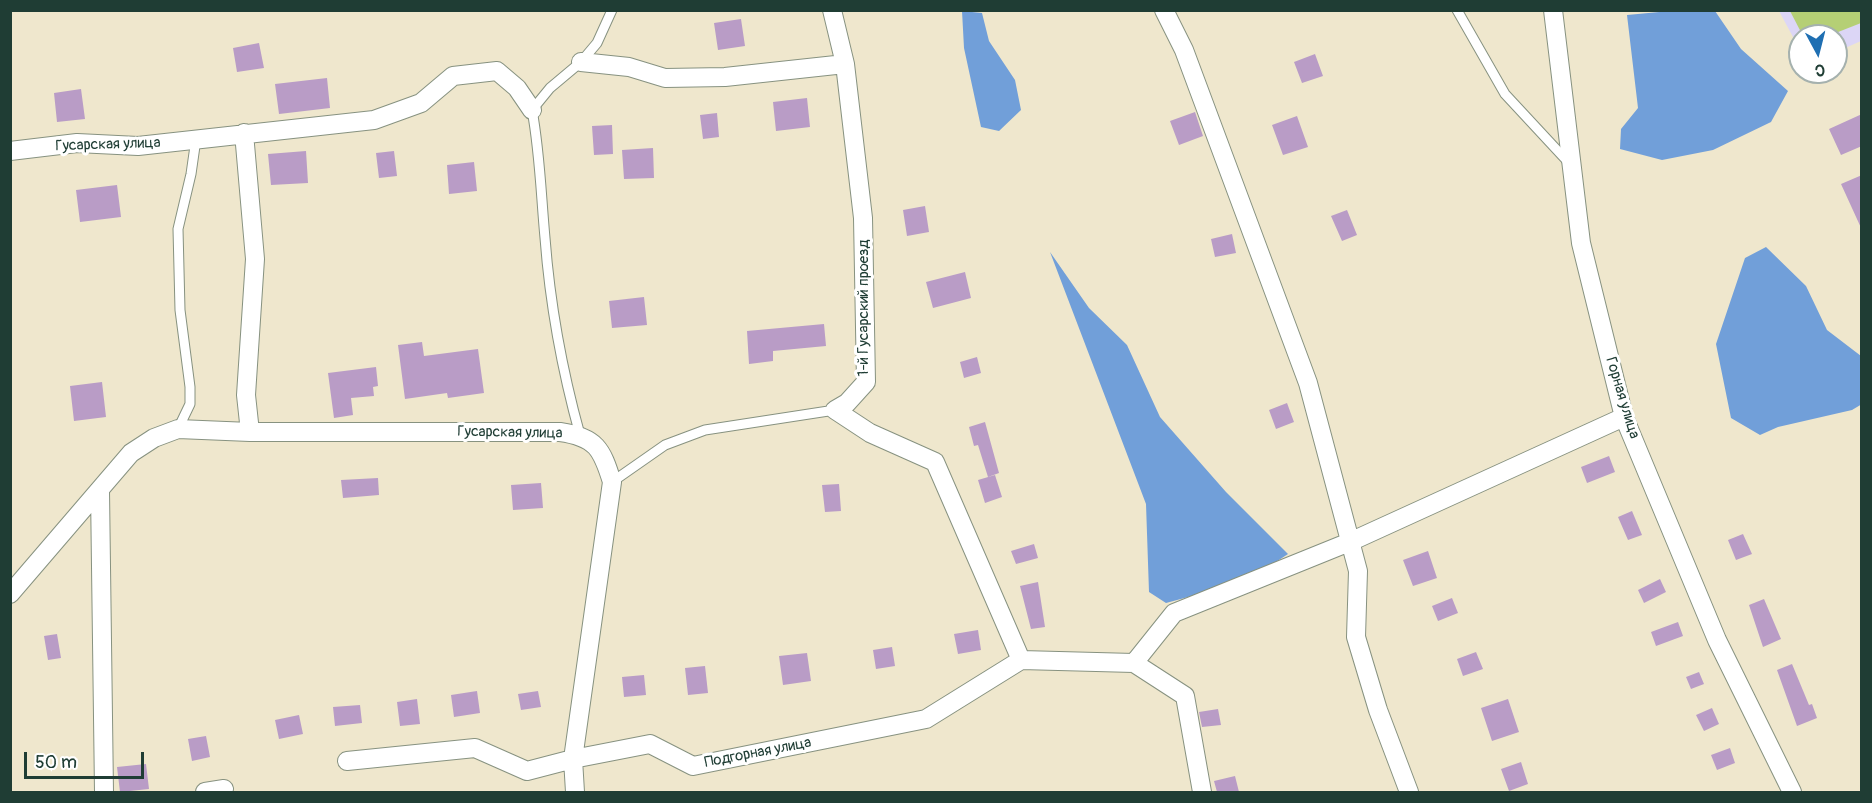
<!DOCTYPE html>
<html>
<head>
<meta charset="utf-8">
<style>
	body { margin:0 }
	#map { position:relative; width:1872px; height:803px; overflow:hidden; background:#efe7cd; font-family:Pangolin,sans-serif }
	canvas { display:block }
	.frame { position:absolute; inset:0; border:12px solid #1f3d34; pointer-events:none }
	.north { position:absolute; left:1788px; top:24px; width:60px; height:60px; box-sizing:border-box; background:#fff; border:2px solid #a5b1ae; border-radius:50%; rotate:173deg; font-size:16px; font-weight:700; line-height:24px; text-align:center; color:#1f3d34 }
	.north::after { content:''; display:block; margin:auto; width:21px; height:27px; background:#1f6fb2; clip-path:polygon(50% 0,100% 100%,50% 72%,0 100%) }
	.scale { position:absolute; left:24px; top:752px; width:120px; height:27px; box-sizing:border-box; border:3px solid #1f3d34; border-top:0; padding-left:8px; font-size:18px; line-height:21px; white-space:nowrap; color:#1f3d34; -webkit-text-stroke:4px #fff; paint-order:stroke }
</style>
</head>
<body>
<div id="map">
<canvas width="1872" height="803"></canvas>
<div class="frame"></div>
<div class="north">С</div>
<div class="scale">50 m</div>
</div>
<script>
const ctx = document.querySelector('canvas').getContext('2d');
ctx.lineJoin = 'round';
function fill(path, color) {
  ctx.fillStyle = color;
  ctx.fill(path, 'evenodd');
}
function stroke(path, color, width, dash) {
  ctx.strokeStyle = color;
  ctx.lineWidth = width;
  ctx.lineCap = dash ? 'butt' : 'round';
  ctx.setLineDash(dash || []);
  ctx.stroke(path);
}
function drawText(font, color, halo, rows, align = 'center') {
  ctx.font = font + ' Pangolin,sans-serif';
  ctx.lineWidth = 6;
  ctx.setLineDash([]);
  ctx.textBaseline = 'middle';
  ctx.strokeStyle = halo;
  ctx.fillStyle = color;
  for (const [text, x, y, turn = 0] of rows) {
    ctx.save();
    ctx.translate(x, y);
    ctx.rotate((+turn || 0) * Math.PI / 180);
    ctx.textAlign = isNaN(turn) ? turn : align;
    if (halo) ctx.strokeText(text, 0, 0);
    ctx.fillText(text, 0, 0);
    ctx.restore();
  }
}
fill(new Path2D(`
	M1779,11H1861V41L1836,52V36H1800V50Z`), '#dcd6f6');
fill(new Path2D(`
	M1790,11H1861V23L1828,36H1803Z`), '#b5cf75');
fill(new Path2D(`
	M962,11L982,13L989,41L1015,80L1021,110L999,131L981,127L964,48Z
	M1670,11H1715L1741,49L1788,91L1771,122L1713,150L1662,160L1620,149L1621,129L1638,108L1627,15Z
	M1766,247L1806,286L1827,330L1861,356L1862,404L1852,410L1778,427L1760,435L1731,418L1716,344L1745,258Z
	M1050,252L1089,308L1127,345L1160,417L1226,492L1288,554L1247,581L1166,603L1149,592L1146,504Z`), '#719fd9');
fill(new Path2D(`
	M741,19L745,46L718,50L714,23Z
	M259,43L264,68L237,72L233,48Z
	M1315,54L1323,76L1302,83L1294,62Z
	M327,78L330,108L279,114L275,84Z
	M81,89L85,119L57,122L54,93Z
	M807,98L810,127L776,131L773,102Z
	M1195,112L1203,136L1179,145L1170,121Z
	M717,113L719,137L703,139L700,115Z
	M1862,114V146L1841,155L1829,129Z
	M1297,116L1308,147L1283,155L1272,125Z
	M612,125L613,154L594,155L592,126Z
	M653,148L654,178L624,179L622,150Z
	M306,151L308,183L271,185L268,154Z
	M394,151L397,176L379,178L376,153Z
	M474,162L477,191L449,194L447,165Z
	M1862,175V230L1841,184Z
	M117,185L121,217L80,222L76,190Z
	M925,206L929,232L907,236L903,210Z
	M1347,210L1357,235L1342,241L1331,216Z
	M1232,234L1236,253L1215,257L1211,239Z
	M965,272L971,298L933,308L926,282Z
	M644,297L647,325L612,328L609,301Z
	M824,324L826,346L773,351V361L749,364L747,331Z
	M422,342L424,356L478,349L484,393L448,398L447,393L405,399L398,345Z
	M977,357L981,373L964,378L960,362Z
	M376,367L378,386L373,387L374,396L351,398L353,415L334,418L328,373Z
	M102,382L106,417L74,421L70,386Z
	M1287,403L1294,422L1276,429L1269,410Z
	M985,422L999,473L988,477L978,445L974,446L969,427Z
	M1609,456L1615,472L1587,483L1581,467Z
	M995,475L1002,497L985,503L978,480Z
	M378,478L379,495L343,498L341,480Z
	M541,483L543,508L513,510L511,485Z
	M839,484L841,511L825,512L822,485Z
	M1632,511L1642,535L1628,540L1618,517Z
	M1743,534L1752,554L1736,560L1728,540Z
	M1034,544L1038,558L1016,564L1011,551Z
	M1428,551L1437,578L1413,586L1403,560Z
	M1660,579L1666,592L1644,603L1638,590Z
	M1038,582L1045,627L1031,629L1020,586Z
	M1452,598L1458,613L1438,621L1432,606Z
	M1764,599L1781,639L1763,647L1749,605Z
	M1678,622L1683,636L1656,646L1651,632Z
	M978,630L981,650L958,654L954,634Z
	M57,634L61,658L48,660L44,636Z
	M892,647L895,666L876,669L873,650Z
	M1476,652L1483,669L1463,676L1457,659Z
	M807,653L811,681L783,685L779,656Z
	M1792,664L1809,705L1812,704L1817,718L1797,726L1777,670Z
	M705,666L708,693L688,695L685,668Z
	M1699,672L1704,684L1691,689L1686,677Z
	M644,675L646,695L624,697L622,677Z
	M477,691L480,713L454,717L451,695Z
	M538,691L541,707L521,710L518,694Z
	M417,699L420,724L400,726L397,702Z
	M1508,699L1519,732L1492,741L1481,708Z
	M360,705L362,723L335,726L333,707Z
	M1712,708L1719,724L1704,731L1696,715Z
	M1218,709L1221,725L1202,727L1199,712Z
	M299,715L303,734L279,739L275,720Z
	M206,736L210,757L192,761L188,739Z
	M1730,748L1735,763L1717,770L1711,755Z
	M1521,762L1528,784L1509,791L1501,769Z
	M146,764L149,789L120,792L117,767Z
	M1235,776L1239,792H1217L1214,781Z`), '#b99cc6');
const lane = new Path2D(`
	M1457,10L1505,94L1570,164
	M178,429L190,404V387L180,310L178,229L191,174L196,139
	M580,435C562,370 550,304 545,238C541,195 540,153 532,110L550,88L581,62L597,43L612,10
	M612,482L665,445L705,430L835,410`);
const street = new Path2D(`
	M832,10L845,64L863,218L866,382L847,403L835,410L870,433L935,462L1021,660
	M1164,10L1184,50L1308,383L1358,571L1356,637L1378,710L1409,792
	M1553,10L1581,243L1624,417L1717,640L1792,792
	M581,62L629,67L665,78L725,77L845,64
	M244,133L255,259L246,395L250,432
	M10,151L77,143L138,146L374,120L421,103L453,76L497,71L517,88L532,110
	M100,491L104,792
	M10,594L131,453L154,438L178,429L250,432H560C596,437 602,449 612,482L573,759L575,792
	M1021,660L1134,663L1185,696L1202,792
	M1134,663L1174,613L1352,541L1624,417
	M347,761L475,748L527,771L573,759L650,744L693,766L926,719L1021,660
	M205,792L224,789`);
stroke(lane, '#879280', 11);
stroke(street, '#879280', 20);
stroke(lane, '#fff', 9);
stroke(street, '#fff', 18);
drawText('15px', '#1f3d34', '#fff', [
	["Гусарская улица",108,145,-2],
	["1-й Гусарский проезд",864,308,-90],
	["Горная улица",1622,398,73],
	["Гусарская улица",510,433,1],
	["Подгорная улица",758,753,-11]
]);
</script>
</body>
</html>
